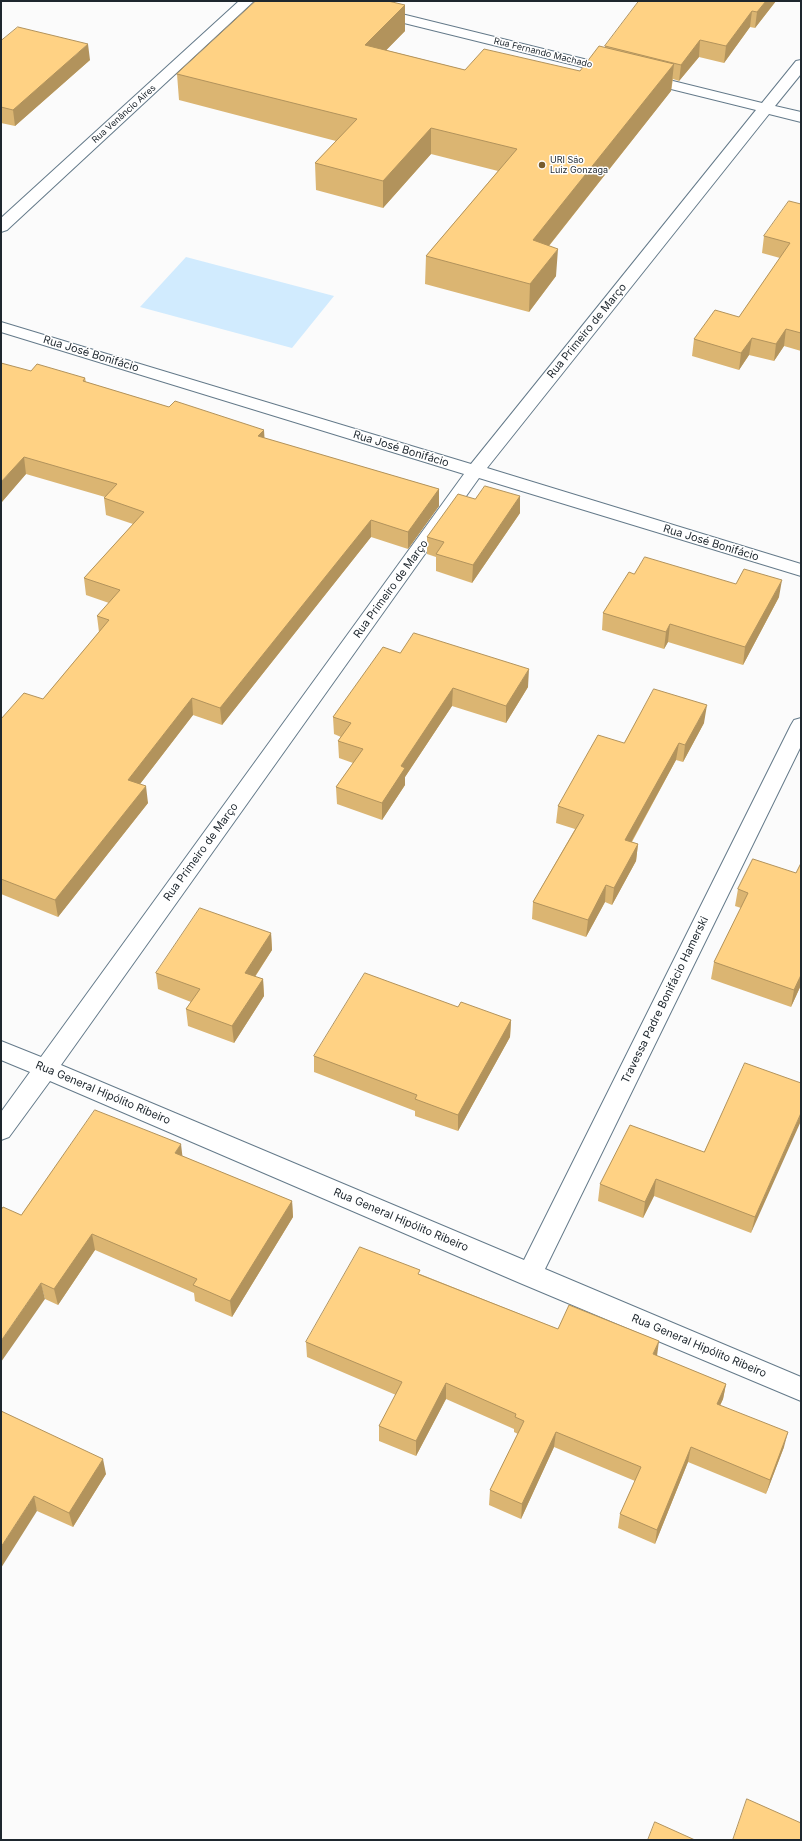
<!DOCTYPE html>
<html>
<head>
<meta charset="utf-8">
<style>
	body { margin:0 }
	#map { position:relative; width:802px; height:1841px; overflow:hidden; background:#fbfbfb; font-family:Inter,sans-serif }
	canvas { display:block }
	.frame { position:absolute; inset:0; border:2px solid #1e272e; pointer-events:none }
</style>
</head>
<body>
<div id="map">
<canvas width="802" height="1841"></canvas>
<div class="frame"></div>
</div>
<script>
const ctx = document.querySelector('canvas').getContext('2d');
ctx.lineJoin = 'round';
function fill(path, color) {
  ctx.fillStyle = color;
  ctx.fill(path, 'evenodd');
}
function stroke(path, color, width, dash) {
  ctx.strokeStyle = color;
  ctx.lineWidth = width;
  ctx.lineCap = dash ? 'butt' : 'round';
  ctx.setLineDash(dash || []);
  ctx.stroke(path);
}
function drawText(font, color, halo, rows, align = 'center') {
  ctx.font = font + ' Inter,sans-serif';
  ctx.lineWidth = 3;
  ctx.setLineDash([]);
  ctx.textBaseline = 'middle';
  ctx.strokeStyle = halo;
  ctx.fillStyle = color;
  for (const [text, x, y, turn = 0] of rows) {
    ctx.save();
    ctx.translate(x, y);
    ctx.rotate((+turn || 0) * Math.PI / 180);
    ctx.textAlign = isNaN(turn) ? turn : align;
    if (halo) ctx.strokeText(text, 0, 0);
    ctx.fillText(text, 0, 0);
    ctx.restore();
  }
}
fill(new Path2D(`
	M186,257L334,296L292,348L140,307Z`), '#d1ebfe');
const street = new Path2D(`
	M239,1H254L7,230L1,232V218Z
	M325,1H349L762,103L796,61L801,60V74L775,106L801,112V122L769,114L487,468L801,564V576L479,478L61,1065L524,1260L791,725L794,720L801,718V746L545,1269L801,1377V1401L520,1283L50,1081L9,1137L1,1140V1112L30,1072L1,1060V1041L41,1057L464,474L1,332V322L471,464L756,110L327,4Z`);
stroke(street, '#647a8a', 2);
fill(street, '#fff');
fill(new Path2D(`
	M656,1H776L755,28L750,27L724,63L699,57L679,81L673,79L671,91L549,246L556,276L529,312L425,284L426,256L498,171L431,154L383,208L316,190L315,163L336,141L179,100L177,74L405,5V31L386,50L465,70L580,71L605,48V46Z
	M1,41L90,60L15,126L1,123Z
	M801,204V351L784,346L774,361L749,355L739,370L692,356L694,339L739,317L780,258L762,253L764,236Z
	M31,371L85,378L86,382L169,407L264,430V438L439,489V506L408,549L371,537L222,725L193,715L140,784L148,803L58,917L1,894V719L43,699L99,632L97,616L109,603L86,595L84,578L133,524L106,515L104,498L105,497L26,474L1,503Z
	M520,496V513L472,583L436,571V557L427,554V537L475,499Z
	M634,574L779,597L743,665L668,642L664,649L602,630L603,613Z
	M400,653L528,687L506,723L452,706L405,777V785L382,820L337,804L336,787L353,763L339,758L338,741L341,737L334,734L333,717Z
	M704,723L683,762L676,760L632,842L638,844L636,861L612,905L605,902L586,937L532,919L533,902L575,829L556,823L558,806L624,743Z
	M753,859L801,985L791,1007L711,979L714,962L741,908L735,906L738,889Z
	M271,933L272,950L255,977L263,979L264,996L234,1043L188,1026L186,1009L191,1002L158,989L156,973Z
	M458,1007L511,1020L510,1037L458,1131L415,1116V1111L314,1072V1056Z
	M801,1083L751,1233L654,1196L643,1218L598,1201L600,1184L704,1152Z
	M182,1156L292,1201L293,1217L232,1317L195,1301L194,1293L95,1250L58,1305L45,1299L21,1215Z
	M420,1274L558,1329L657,1356L726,1384L723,1399L720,1405L784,1447L766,1494L688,1462L655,1544L618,1528L620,1514L635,1481L554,1447L521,1519L489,1505L490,1490L518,1434L514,1432V1429L446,1399L416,1456L379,1441V1426L396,1395L307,1357L306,1342Z
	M1,1411L106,1474L73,1527L37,1511Z`), '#dbb572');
fill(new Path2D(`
	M766,1H776L755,28L757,12Z
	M405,5V31L365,72V45Z
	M752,11L750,27L724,63L726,46Z
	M700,40L699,57L679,81L681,65Z
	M88,44L90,60L15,126L13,110Z
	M674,64L671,91L532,267L533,240Z
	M431,128V154L383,208V181Z
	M558,249L556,276L529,312L530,284Z
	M786,329L784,346L774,361L776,344Z
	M752,338L749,355L739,370L741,353Z
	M264,430L265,446L258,436Z
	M24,457L26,474L1,503V482Z
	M439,489V506L408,549V532Z
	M520,496V513L472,583L473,565Z
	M371,520V537L222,725L220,708Z
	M782,580L779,597L743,665L745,647Z
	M670,624L668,642L664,649L666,632Z
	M529,669L528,687L506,723V706Z
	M453,688L452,706L405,777V785L382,820V803L401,766Z
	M192,698L193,715L130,797L128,780Z
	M707,705L704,723L683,762L685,745Z
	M679,743L676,760L623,857L625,840Z
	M146,786L148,803L58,917L55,900Z
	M638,844L636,861L612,905L614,888Z
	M606,885L605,902L586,937L588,920Z
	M271,933L272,950L246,990L245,973Z
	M801,975V985L791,1007L794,990Z
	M263,979L264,996L234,1043L232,1026Z
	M511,1020L510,1037L458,1131V1115Z
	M801,1113V1121L751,1233L755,1217Z
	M181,1144L183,1161L175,1153Z
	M656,1179L654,1196L643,1218L645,1202Z
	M292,1201L293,1217L232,1317L230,1301Z
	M92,1234L95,1250L58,1305L54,1289Z
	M41,1283L45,1299L1,1362V1341Z
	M659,1341L657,1356L653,1354Z
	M446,1383V1399L416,1456V1441Z
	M726,1384L723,1399L714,1419L717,1404Z
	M556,1432L554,1447L521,1519L522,1504Z
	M788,1432L784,1447L766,1494L770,1480Z
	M691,1447L688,1462L655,1544L657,1530Z
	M103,1459L106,1474L73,1527L69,1513Z
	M34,1496L37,1511L1,1568V1547Z`), '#b2935c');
const building = new Path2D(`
	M256,1H388L405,5L365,45L465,70L484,49L580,71L599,46L674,64L533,240L558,249L530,284L426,256L517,149L431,128L383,181L315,163L357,119L177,74Z
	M639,1H766L757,12L752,11L726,46L700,40L681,65L605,46Z
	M18,27L88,44L13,110L1,107V41Z
	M789,201L801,204V333L786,329L776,344L752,338L741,353L694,339L715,310L739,317L790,243L764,236Z
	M1,363L31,371L37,364L85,378L83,381L169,407L175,401L264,430L258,436L439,489L408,532L371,520L220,708L192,698L128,780L146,786L55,900L1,879V719L24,693L43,699L109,620L97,616L120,590L84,578L144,512L104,498L117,484L24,457L1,482Z
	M485,486L520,496L473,565L436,554L444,542L427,537L458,494L475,499Z
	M645,557L736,584L744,569L782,580L745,647L670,624L666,632L603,613L629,572L634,574Z
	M414,633L529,669L506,706L453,688L401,766L405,768L382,803L336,787L363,749L338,741L351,723L333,717L383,647L400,653Z
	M654,689L707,705L685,745L679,743L625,840L638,844L614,888L606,885L588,920L533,902L584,815L558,806L598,735L624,743Z
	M753,859L796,873L801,863V975L794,990L714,962L748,893L738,889Z
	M200,908L271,933L245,973L263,979L232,1026L186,1009L200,989L156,973Z
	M365,973L458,1007L461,1002L511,1020L458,1115L415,1099L417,1095L314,1056Z
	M745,1063L801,1083V1113L755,1217L656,1179L645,1202L600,1184L630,1125L704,1152Z
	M95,1110L181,1144L175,1153L292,1201L230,1301L193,1285L197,1279L92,1234L54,1289L41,1283L1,1341V1210L3,1207L21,1215Z
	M360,1247L420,1270L418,1274L558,1329L569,1305L659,1341L653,1354L726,1384L717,1404L788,1432L770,1480L691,1447L657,1530L620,1514L641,1467L556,1432L522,1504L490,1490L524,1421L515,1417L516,1414L446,1383L416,1441L379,1426L402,1382L306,1342Z
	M1,1411L103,1459L69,1513L34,1496L1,1547Z
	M747,1799L801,1823V1840H733Z
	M655,1822L695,1840H648Z`);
fill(building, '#ffd284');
stroke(building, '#b2935c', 1);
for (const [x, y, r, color] of [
	[542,165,4,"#765c2e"]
]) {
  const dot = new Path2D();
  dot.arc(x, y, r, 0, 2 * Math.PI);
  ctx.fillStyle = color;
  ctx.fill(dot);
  stroke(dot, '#fff', 1.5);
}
drawText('9px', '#1e272e', '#fff', [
	["Rua Fernando Machado",543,53,14],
	["Rua Venâncio Aires",124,114,-42]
]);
drawText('9px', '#1e272e', '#fff', [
	["URI São",550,160],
	["Luiz Gonzaga",550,170]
], 'left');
drawText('11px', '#1e272e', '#fff', [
	["Rua Primeiro de Março",587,331,-51],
	["Rua José Bonifácio",91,354,17],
	["Rua José Bonifácio",401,449,17],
	["Rua José Bonifácio",711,543,17],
	["Rua Primeiro de Março",391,589,-54],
	["Rua Primeiro de Março",201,852,-54],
	["Travessa Padre Bonifácio Hamerski",665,1000,-64],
	["Rua General Hipólito Ribeiro",103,1093,23],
	["Rua General Hipólito Ribeiro",401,1220,23],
	["Rua General Hipólito Ribeiro",699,1346,23]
]);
</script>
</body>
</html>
